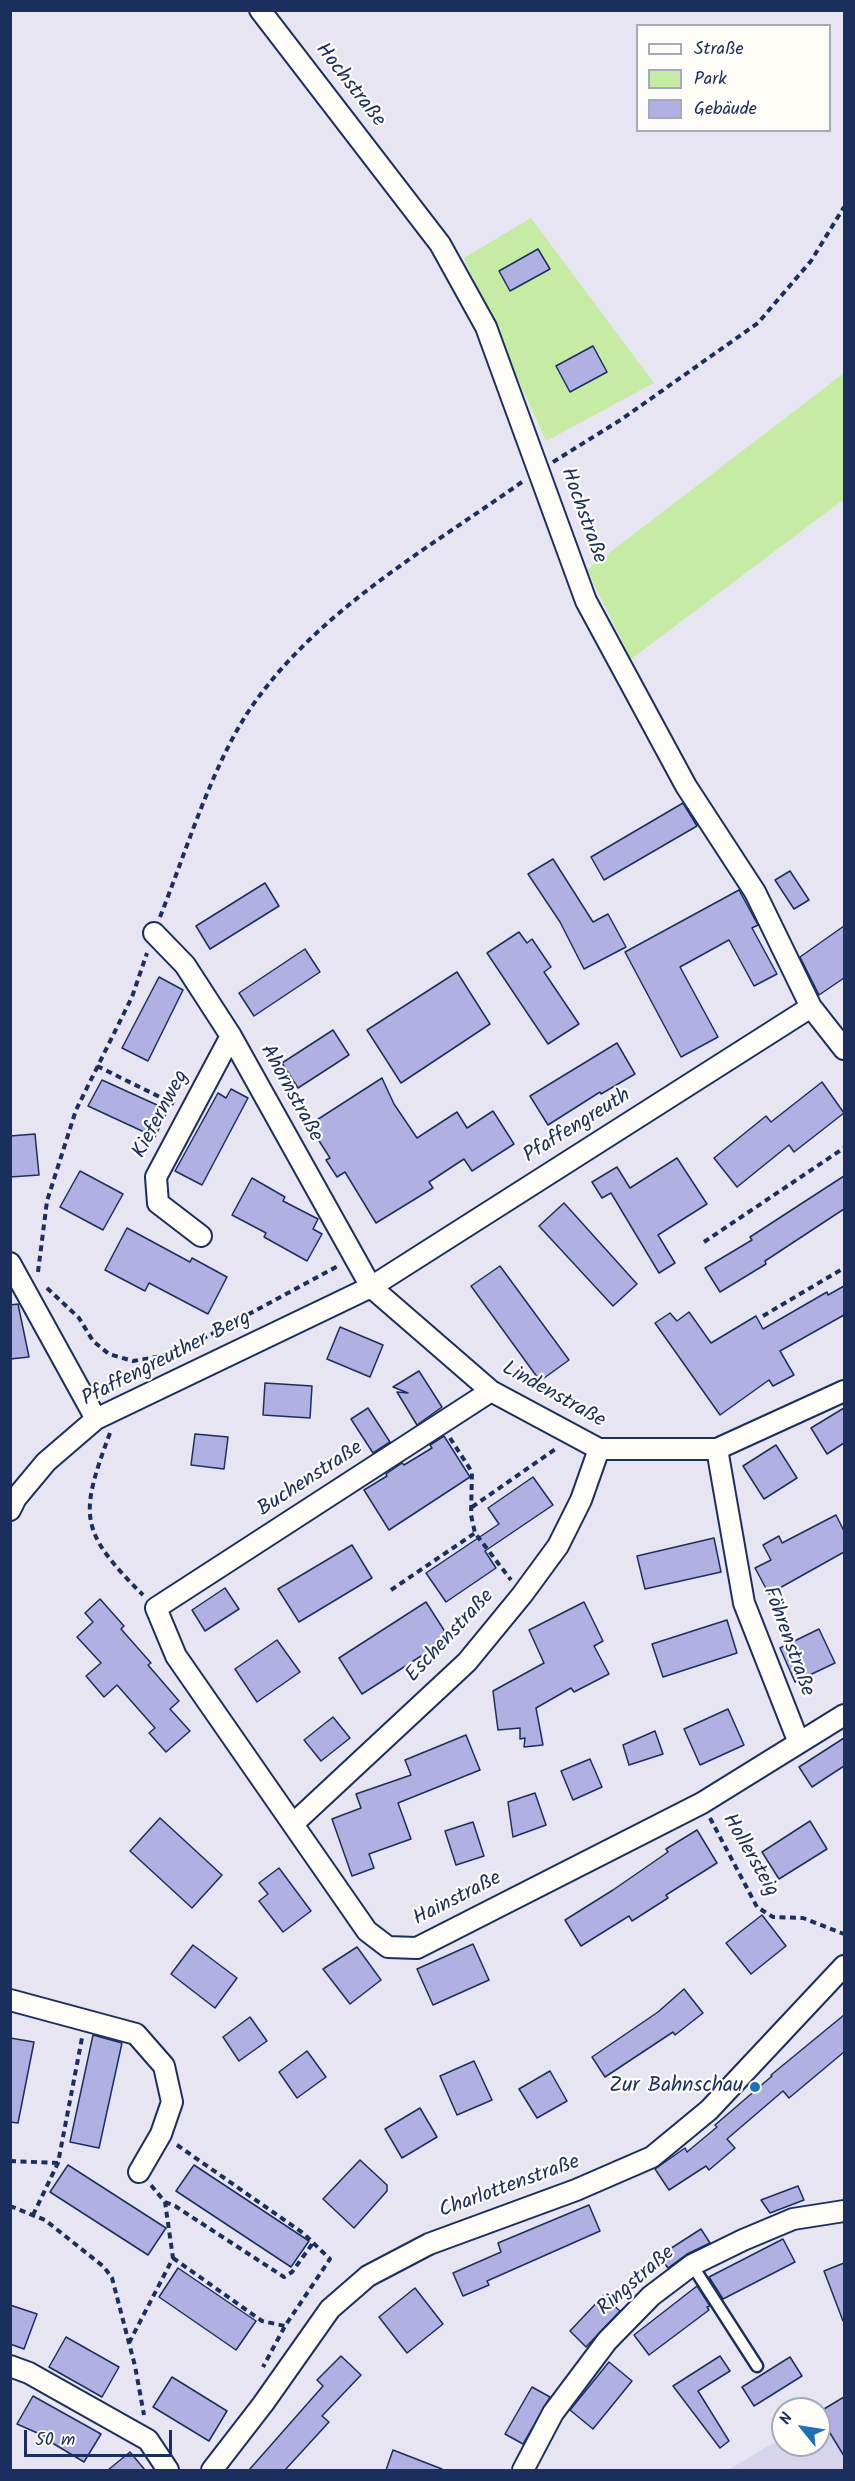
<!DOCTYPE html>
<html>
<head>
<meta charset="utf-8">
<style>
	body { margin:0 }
	#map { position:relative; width:855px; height:2481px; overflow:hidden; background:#e6e5f1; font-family:Kalam,sans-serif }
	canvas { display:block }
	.frame { position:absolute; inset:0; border:12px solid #1b2f5e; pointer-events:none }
	.legend { position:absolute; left:636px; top:24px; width:195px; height:108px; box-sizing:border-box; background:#fdfcf7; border:2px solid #a3aaba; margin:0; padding:8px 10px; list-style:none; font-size:18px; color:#1b2f5e }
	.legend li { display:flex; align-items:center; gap:12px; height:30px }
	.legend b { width:30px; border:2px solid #a3aaba }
	.north { position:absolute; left:771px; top:2397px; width:60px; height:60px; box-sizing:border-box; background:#fdfcf7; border:2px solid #a3aaba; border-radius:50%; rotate:300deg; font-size:16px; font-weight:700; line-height:24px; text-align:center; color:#1b2f5e }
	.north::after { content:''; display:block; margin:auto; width:21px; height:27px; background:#1f6fb2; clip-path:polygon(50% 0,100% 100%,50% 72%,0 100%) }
	.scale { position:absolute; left:24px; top:2430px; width:148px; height:27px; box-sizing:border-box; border:3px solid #1b2f5e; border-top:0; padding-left:8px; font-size:18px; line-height:21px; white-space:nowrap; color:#1b2f5e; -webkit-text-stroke:4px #fdfcf7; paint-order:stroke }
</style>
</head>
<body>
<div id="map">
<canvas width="855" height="2481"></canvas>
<div class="frame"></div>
<ul class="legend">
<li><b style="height:8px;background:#fdfcf7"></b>Straße</li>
<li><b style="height:16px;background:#c5eba5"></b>Park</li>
<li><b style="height:16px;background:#b0b0e2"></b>Gebäude</li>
</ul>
<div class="north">N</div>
<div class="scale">50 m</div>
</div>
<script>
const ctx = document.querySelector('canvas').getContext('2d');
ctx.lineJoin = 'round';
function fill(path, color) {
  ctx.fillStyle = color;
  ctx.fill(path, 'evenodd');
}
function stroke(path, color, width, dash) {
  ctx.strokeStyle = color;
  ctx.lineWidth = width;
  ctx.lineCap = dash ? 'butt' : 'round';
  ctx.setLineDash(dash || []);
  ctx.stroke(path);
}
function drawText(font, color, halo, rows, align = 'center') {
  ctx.font = font + ' Kalam,sans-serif';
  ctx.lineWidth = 4.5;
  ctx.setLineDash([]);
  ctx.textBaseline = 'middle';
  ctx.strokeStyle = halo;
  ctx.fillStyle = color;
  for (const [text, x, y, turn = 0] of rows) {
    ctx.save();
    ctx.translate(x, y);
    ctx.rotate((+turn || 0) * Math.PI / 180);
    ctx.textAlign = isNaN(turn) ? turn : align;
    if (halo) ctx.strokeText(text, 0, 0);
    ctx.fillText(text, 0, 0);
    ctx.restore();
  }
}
fill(new Path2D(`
	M844,2400V2470H728L783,2437V2445H819V2415Z`), '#d6d5ec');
fill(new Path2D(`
	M531,218L654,383L546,441L464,258Z
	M844,373V499L631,659L587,570Z`), '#c5eba5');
const building = new Path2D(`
	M538,249L550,269L510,291L499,271Z
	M593,346L607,372L570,392L556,366Z
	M683,803L697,826L604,880L591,857Z
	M553,859L593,922L608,914L626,947L584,969L560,922L528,874Z
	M790,871L809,900L794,909L775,880Z
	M265,883L279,906L210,949L196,926Z
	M739,890L758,925L752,928L777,974L754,986L729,940L680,967L718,1037L681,1057L625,952Z
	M844,926V978L819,995L800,957Z
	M519,932L527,943L532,939L551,967L544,972L579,1024L548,1044L487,953Z
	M305,949L320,972L254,1016L239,993Z
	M457,972L490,1024L401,1083L367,1030Z
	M159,977L183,990L148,1061L122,1048Z
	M333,1030L349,1055L298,1088L282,1063Z
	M617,1043L635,1074L601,1094L600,1092L548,1125L530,1096Z
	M382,1078L394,1104L417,1138L457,1112L467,1128L493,1111L514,1144L472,1171L464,1159L429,1182L433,1188L376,1223L345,1172L337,1177L326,1160L330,1158L309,1125Z
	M102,1080L168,1110L155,1137L88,1106Z
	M822,1082L844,1113L794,1152L789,1145L737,1187L714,1158L766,1116L771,1122Z
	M231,1089L248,1098L202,1185L175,1171L218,1093L226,1098Z
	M35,1134L39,1175L10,1177V1136Z
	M677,1158L707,1204L658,1235L675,1263L659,1273L611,1193L602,1198L592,1182L617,1167L630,1188Z
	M80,1171L123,1194L103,1230L60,1207Z
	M844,1176V1209L765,1261L766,1264L720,1292L705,1268L752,1240L750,1237Z
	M252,1178L285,1197L283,1201L318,1219L313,1229L322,1234L307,1261L264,1237L266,1233L232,1215Z
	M564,1203L637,1284L613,1306L539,1226Z
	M127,1228L190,1262L192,1258L227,1277L208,1314L149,1283L145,1291L105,1270Z
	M500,1266L569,1360L540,1381L471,1286Z
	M844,1286V1315L780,1351L794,1375L773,1386L769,1380L720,1415L655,1323L670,1313L677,1321L689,1312L711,1343L756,1316L763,1329L827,1292L828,1295Z
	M18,1304L29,1357L10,1359V1305Z
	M340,1327L383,1345L370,1377L327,1359Z
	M419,1371L442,1407L417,1425L397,1392L408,1393L393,1387Z
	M265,1383L312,1386L310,1418L263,1415Z
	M368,1408L390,1442L373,1453L351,1419Z
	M844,1408V1443L827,1454L811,1428Z
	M195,1434L228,1437L224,1469L191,1465Z
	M444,1436L470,1477L389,1530L364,1490L387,1476L386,1474L402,1463L404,1465L432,1448L430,1445Z
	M776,1445L797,1478L764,1499L743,1466Z
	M533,1477L553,1505L485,1551L496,1568L446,1602L426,1573L499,1524L488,1508Z
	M836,1515L844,1531V1552L769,1594L755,1568L771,1560L763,1545L779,1536L782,1543Z
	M714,1538L721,1572L645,1589L637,1556Z
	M352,1545L372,1578L299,1622L278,1589Z
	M225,1588L239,1609L205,1631L192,1610Z
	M100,1599L124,1626L121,1629L151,1663L148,1665L179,1701L170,1709L190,1731L166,1752L149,1733L155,1728L117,1685L104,1697L86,1676L101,1663L77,1637L93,1622L85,1613Z
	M426,1602L449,1638L362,1694L339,1658Z
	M584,1602L603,1641L594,1646L609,1674L574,1692L571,1688L536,1708L543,1745L524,1747L525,1738L520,1739V1728L498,1730L493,1691L544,1663L529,1630Z
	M727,1620L737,1653L663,1677L652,1644Z
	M819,1629L835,1663L795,1682L780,1648Z
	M277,1640L300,1672L257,1702L235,1669Z
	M728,1709L744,1745L700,1765L684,1729Z
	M333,1717L350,1738L321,1761L304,1740Z
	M655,1731L663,1754L629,1765L623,1745Z
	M466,1735L480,1770L398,1803L411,1839L369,1854L374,1868L352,1876L332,1819L361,1808L356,1794L411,1775L405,1760Z
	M844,1738V1766L812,1787L799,1767Z
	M590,1759L602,1787L573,1800L561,1771Z
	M535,1793L546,1825L513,1837L508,1802Z
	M160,1818L222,1875L192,1908L130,1851Z
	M810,1821L827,1849L779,1879L762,1852Z
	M473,1822L484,1856L456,1865L445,1831Z
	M697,1830L717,1863L666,1895L668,1898L632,1921L629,1916L581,1946L565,1920L613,1890L668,1852L666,1849Z
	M279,1868L311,1911L283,1932L259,1901L268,1894L259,1883Z
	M762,1915L786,1946L751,1974L726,1943Z
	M473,1944L489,1980L433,2005L417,1969Z
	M193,1945L237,1978L215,2008L171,1974Z
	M357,1947L381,1980L350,2004L323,1969Z
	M684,1989L703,2013L675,2035L673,2032L605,2077L592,2057L658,2012Z
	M844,2015V2052L789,2098L783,2091L727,2139L735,2148L709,2170L706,2166L669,2190L655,2169L685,2148L687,2152L717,2127L715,2125L772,2076L771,2075Z
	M250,2017L267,2041L239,2061L223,2037Z
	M93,2035L122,2043L99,2148L70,2142Z
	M10,2038L34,2042L18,2123L10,2122Z
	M307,2051L326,2077L297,2098L279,2072Z
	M474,2061L492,2100L457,2115L440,2076Z
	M550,2071L567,2101L537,2118L519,2089Z
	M420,2108L437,2137L402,2158L385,2129Z
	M360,2160L387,2185V2191L354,2228L323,2199Z
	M68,2165L166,2228L148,2255L50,2192Z
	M194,2165L309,2241L291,2267L176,2191Z
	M798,2186L804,2200L770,2213L761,2200Z
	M589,2205L600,2231L487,2281L489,2285L463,2296L453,2273L501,2252L498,2243Z
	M701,2229L710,2243L687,2254L668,2268L659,2256Z
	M783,2239L795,2262L723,2299L709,2277Z
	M844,2263V2321H843L824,2271Z
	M178,2268L256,2321L236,2350L159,2297Z
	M697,2286L710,2306L707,2307L709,2310L649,2355L634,2335Z
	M415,2288L443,2324L407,2353L379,2317Z
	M603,2296L620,2311L586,2347L570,2331Z
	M10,2305L37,2314L24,2349L10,2344Z
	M66,2337L119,2367L102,2397L49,2367Z
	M341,2356L361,2375L322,2416L329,2422L285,2470H249L323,2386L317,2380Z
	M720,2356L730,2371L698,2391L729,2441L720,2448L673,2386Z
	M790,2357L802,2376L754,2406L742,2387Z
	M609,2362L632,2381L593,2429L570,2410Z
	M172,2377L227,2411L209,2441L153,2407Z
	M532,2387L550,2397L523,2444L505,2434Z
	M33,2396L101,2434L84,2462L49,2441L51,2439L17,2424Z
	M844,2397V2456L819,2415V2412Z
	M393,2450L442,2469V2470H386Z
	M130,2452L145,2470H108Z`);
fill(building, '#b0b0e2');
stroke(building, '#1b2f5e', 1.5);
const lane = new Path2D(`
	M692,2265L757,2366`);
const street = new Path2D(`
	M260,10L440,244L486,327L586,601L686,786L755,892L811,1007L844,1049
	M154,933L185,965L231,1036L371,1287L491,1391L599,1449H717L844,1391
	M201,1236L158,1203L156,1177L231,1036
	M10,1263L96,1419
	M491,1391L156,1608L176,1656L367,1931L388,1947L417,1948L702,1803L844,1715
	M717,1449L744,1603L799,1743
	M10,1510L16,1498L46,1462L96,1419L371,1287L811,1007
	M293,1824L467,1662L522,1595L558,1546L581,1500L599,1449
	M10,2000L136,2034L164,2066L172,2102L161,2134L139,2172
	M10,2366L29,2373L148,2440L168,2470
	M212,2470L263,2404L330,2309L368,2276L429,2244L576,2190L652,2157L709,2110L844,1966
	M523,2470L553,2413L607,2341L651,2296L692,2265L743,2240L793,2219L844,2211`);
stroke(lane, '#1b2f5e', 15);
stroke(street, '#1b2f5e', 24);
stroke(new Path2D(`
	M553,462L622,419L758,323L811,261L844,207
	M160,917C186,852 210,771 248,712C315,612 426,550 522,482
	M97,1066L174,1104
	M704,1242L844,1148
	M38,1272L47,1201L76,1110L132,997L147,953
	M47,1288L79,1318L93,1341L109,1354L133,1361L162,1356L210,1335L338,1266
	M763,1316L844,1268
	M110,1433C79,1516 79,1531 143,1595
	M450,1438L472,1472L471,1515L475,1533L511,1580
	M472,1507L557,1448
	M391,1590L475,1533
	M710,1818L757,1907L773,1917L803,1918L844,1934
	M177,2145L303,2233L330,2259L285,2326L263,2367
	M10,2161L58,2163
	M165,2202L175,2206L284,2277L292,2272L313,2243
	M10,2206L45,2220L104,2267L112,2278L135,2366L144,2415
	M33,2215L58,2163L82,2038
	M173,2258L262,2321L285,2326
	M129,2343L173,2258L165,2202L150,2184`), '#1b2f5e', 4, [6, 4.5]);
stroke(lane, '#fdfcf7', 10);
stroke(street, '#fdfcf7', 20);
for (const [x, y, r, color] of [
	[755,2087,6,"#1f6fb2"]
]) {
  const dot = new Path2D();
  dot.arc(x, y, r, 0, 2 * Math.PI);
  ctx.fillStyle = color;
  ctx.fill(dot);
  stroke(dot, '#fdfcf7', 2);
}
drawText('21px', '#1b2f5e', '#fdfcf7', [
	["Hochstraße",349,86,52],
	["Hochstraße",582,516,70],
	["Ahornstraße",290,1094,61],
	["Kiefernweg",162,1115,-62],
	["Pfaffengreuth",578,1127,-32],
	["Pfaffengreuther Berg",167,1360,-27],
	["Lindenstraße",553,1396,29],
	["Buchenstraße",311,1480,-33],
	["Eschenstraße",451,1637,-47],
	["Föhrenstraße",787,1642,70],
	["Hollersteig",749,1856,60],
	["Hainstraße",458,1900,-27],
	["Charlottenstraße",510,2188,-20],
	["Ringstraße",637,2282,-41]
]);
drawText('21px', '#1b2f5e', '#fdfcf7', [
	["Zur Bahnschau",743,2087]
], 'right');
</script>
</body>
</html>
